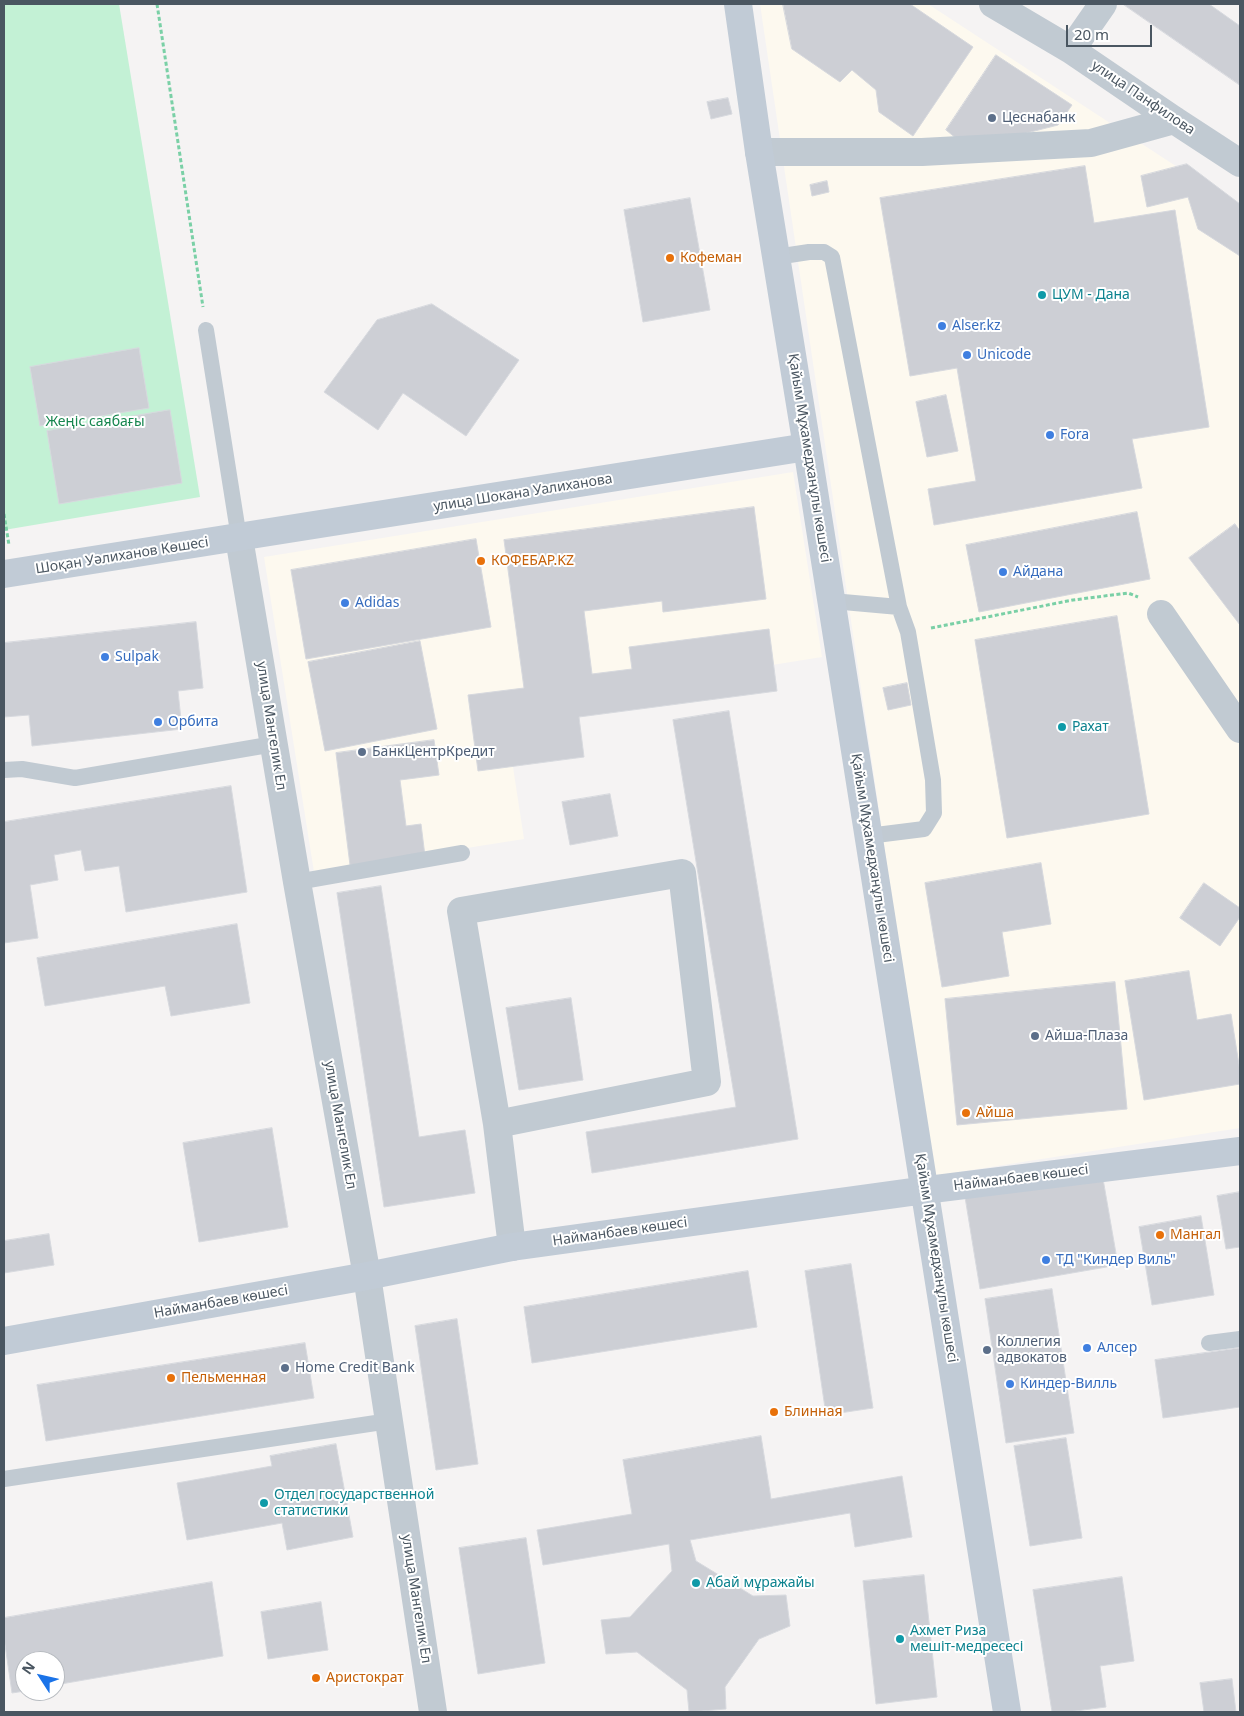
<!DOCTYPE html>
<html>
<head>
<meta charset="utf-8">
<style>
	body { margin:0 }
	#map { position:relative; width:1244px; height:1716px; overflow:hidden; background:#f5f3f3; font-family:"Noto Sans",sans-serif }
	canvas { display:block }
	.frame { position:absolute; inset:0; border:5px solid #4a5661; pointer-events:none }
	.north { position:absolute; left:15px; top:1651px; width:50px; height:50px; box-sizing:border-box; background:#fff; border:1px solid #b7bbc0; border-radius:50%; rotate:305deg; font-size:14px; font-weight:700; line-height:20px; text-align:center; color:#4a5661 }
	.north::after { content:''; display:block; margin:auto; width:18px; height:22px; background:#1a73e8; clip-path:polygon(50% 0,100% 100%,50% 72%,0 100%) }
	.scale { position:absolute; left:1066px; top:25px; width:86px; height:22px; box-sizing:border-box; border:2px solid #4a5661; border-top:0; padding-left:6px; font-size:15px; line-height:18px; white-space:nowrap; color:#4a5661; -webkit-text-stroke:4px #fff; paint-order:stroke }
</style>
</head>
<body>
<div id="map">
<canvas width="1244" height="1716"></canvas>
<div class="frame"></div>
<div class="north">N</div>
<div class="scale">20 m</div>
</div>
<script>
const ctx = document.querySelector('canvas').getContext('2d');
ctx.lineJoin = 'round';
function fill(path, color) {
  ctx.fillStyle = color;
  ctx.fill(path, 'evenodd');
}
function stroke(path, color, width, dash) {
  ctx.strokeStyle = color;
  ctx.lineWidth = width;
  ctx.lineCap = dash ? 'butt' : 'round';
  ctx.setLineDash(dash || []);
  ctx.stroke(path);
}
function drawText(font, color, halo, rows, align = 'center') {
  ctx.font = font + ' "Noto Sans",sans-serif';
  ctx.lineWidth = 4;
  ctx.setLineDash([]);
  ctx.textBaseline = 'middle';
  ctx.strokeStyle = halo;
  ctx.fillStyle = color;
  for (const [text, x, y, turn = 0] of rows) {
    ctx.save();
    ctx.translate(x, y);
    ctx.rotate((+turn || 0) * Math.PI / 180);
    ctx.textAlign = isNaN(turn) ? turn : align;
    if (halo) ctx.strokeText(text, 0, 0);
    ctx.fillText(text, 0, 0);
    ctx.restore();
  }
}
fill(new Path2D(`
	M760,4H928L1240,208V1128L933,1176Z
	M793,472L822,657L504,708L524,839L314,872L264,557Z`), '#fdf9ef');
fill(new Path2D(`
	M4,4H119L200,497L4,530Z`), '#c3f1d5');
const building = new Path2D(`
	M783,4H910L973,47L913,136L879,112L876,90L852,70L840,82L792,49Z
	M1123,4H1209L1240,26V85Z
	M996,55L1072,105L1058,125L968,148L946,130Z
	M728,98L732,114L711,119L707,102Z
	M1187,164L1240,204V256L1198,229L1188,197L1147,207L1141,176Z
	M1085,166L1094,223L1175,210L1209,427L1132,439L1142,488L934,525L928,489L976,481L957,368L910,376L880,198Z
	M827,181L829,192L812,196L810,185Z
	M690,198L710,310L643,322L624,210Z
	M432,304L519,360L466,436L403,393L378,430L324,392L377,320Z
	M139,348L149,408L40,426L30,367Z
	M946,395L958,451L927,457L916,402Z
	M170,410L182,483L59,504L47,431Z
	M754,507L766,599L663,612L662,601L584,611L592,674L632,669L629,647L769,629L777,691L579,717L584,757L478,771L468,695L524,688L504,540Z
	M1137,512L1150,579L979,612L966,545Z
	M1235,524L1240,531V625L1189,558Z
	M476,539L491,627L306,659L291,570Z
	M1117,616L1149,814L1007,838L975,640Z
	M196,622L203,688L178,691L182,729L32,746L29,715L4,717V643Z
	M420,641L437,729L325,751L308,662Z
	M907,683L911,705L888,710L883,688Z
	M729,711L798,1139L592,1173L586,1132L736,1107L673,720Z
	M434,740L439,775L400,780L406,826L421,824L425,856L350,865L336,753Z
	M231,786L247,892L126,912L119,866L85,871L81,850L54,855L58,880L30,885L38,938L4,943V822Z
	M610,794L618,836L570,845L562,802Z
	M1041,863L1051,924L1002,932L1009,976L942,987L925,883Z
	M1204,883L1240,908V917L1220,946L1180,918Z
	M381,886L419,1137L465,1130L475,1193L384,1207L337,893Z
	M237,924L250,1003L171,1016L165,986L45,1006L37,958Z
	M1189,971L1197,1020L1231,1014L1240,1071V1084L1144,1100L1125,981Z
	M1115,982L1127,1109L957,1125L945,999Z
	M571,998L583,1080L519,1090L506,1008Z
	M272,1128L288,1227L199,1242L183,1143Z
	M1102,1173L1118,1265L980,1289L965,1197Z
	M1240,1192V1247L1226,1249L1217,1196Z
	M1201,1216L1214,1295L1152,1305L1139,1227Z
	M49,1234L54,1265L4,1273V1241Z
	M851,1264L873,1408L826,1415L805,1271Z
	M748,1271L757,1327L532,1363L524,1307Z
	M1052,1289L1074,1433L1006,1443L985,1299Z
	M457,1319L478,1464L436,1470L415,1326Z
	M305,1343L314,1398L46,1441L37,1385Z
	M1240,1348V1407L1163,1418L1155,1360Z
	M761,1436L771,1499L902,1476L912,1537L855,1547L850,1513L690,1540L696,1561L753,1596L786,1595L790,1626L759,1639L725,1687L726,1709L689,1712L687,1690L637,1652L606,1654L601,1620L630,1617L672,1571L669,1544L543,1565L537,1530L632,1514L623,1460Z
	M1066,1438L1082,1538L1030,1546L1014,1446Z
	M336,1444L353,1537L287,1550L282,1523L187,1540L177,1483L272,1466L270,1456Z
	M526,1538L545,1663L478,1674L459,1548Z
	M924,1575L937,1697L876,1704L863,1581Z
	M1122,1577L1134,1661L1100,1666L1106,1707L1068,1712H1052L1033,1590Z
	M212,1582L223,1656L55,1685V1661H25V1691L12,1693L4,1638V1618Z
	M321,1602L328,1650L268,1659L261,1612Z
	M1232,1679L1236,1712H1204L1200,1683Z`);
fill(building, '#cdcfd5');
stroke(building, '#d7d9de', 1);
stroke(new Path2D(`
	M157,4L203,307
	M4,514L9,545
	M931,628L1073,600L1128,593L1138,597`), '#7ad0a6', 3, [4, 2.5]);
stroke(new Path2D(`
	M776,257L809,252H824L832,257L899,607L908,632L933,780L934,813L924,829L868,836
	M206,330L239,538
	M832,601L899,607
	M4,770L22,769L75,778L274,744
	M297,882L462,853
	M1209,1343L1240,1339
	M4,1479L389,1421`), '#c1cad2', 16);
stroke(new Path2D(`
	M993,4L1071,50L1174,120L1240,163
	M1071,50L1103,4
	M759,152H922L1091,143L1174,120
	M239,538L297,882L367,1276L433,1712
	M1161,614L1240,729
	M497,1124L461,911L682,873L707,1082L497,1124L512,1247`), '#c1cad2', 28);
stroke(new Path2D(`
	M738,4L759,152L807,447L1007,1712
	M4,574L807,447
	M4,1341L367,1276L512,1247L926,1190L1240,1151`), '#c1cbd6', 28);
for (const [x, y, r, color] of [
	[992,118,5,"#5c6f8a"],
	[670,258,5,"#e8710a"],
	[1042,295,5,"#0f9aa8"],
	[942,326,5,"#3f7fe0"],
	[967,355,5,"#3f7fe0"],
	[1050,435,5,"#3f7fe0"],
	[481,561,5,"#e8710a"],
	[1003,572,5,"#3f7fe0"],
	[345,603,5,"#3f7fe0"],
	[105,657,5,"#3f7fe0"],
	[158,722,5,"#3f7fe0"],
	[1062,727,5,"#0f9aa8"],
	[362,752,5,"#5c6f8a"],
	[1035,1036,5,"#5c6f8a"],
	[966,1113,5,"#e8710a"],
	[1160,1235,5,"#e8710a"],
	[1046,1260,5,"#3f7fe0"],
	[1087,1348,5,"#3f7fe0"],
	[987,1350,5,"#5c6f8a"],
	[285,1368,5,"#5c6f8a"],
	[171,1378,5,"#e8710a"],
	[1010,1384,5,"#3f7fe0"],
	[774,1412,5,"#e8710a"],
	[264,1503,5,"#0f9aa8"],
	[696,1583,5,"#0f9aa8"],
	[900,1639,5,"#0f9aa8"],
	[316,1678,5,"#e8710a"]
]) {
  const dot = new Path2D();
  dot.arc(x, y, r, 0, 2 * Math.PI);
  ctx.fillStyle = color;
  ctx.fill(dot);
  stroke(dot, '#fff', 2);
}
drawText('14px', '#4a5661', '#fff', [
	["улица Панфилова",1143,98,34],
	["Қайым Мұхамедханұлы көшесі",809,458,81],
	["улица Шокана Уалиханова",523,493,-9],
	["Шоқан Уәлиханов Көшесі",122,556,-9],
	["улица Мангелик Ел",271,726,81],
	["Қайым Мұхамедханұлы көшесі",872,858,81],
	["улица Мангелик Ел",340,1125,80],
	["Найманбаев көшесі",1021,1178,-7],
	["Найманбаев көшесі",620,1232,-8],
	["Қайым Мұхамедханұлы көшесі",936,1258,81],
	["Найманбаев көшесі",221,1302,-10],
	["улица Мангелик Ел",416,1599,81]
]);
drawText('14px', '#4e5e75', '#fff', [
	["Цеснабанк",1002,118],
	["БанкЦентрКредит",372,752],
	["Айша-Плаза",1045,1036],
	["Коллегия",997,1342],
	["адвокатов",997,1358],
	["Home Credit Bank",295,1368]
], 'left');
drawText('14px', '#c56008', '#fff', [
	["Кофеман",680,258],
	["КОФЕБАР.KZ",491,561],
	["Айша",976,1113],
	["Мангал",1170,1235],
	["Пельменная",181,1378],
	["Блинная",784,1412],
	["Аристократ",326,1678]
], 'left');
drawText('14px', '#0d838f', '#fff', [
	["ЦУМ - Дана",1052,295],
	["Рахат",1072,727],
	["Отдел государственной",274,1495],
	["статистики",274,1511],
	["Абай мұражайы",706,1583],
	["Ахмет Риза",910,1631],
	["мешіт-медресесі",910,1647]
], 'left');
drawText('14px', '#366cbe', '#fff', [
	["Alser.kz",952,326],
	["Unicode",977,355],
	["Fora",1060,435],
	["Айдана",1013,572],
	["Adidas",355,603],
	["Sulpak",115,657],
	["Орбита",168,722],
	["ТД \"Киндер Виль\"",1056,1260],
	["Алсер",1097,1348],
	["Киндер-Вилль",1020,1384]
], 'left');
drawText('14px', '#17864f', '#fff', [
	["Жеңіс саябағы",95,422]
]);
</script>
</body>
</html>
